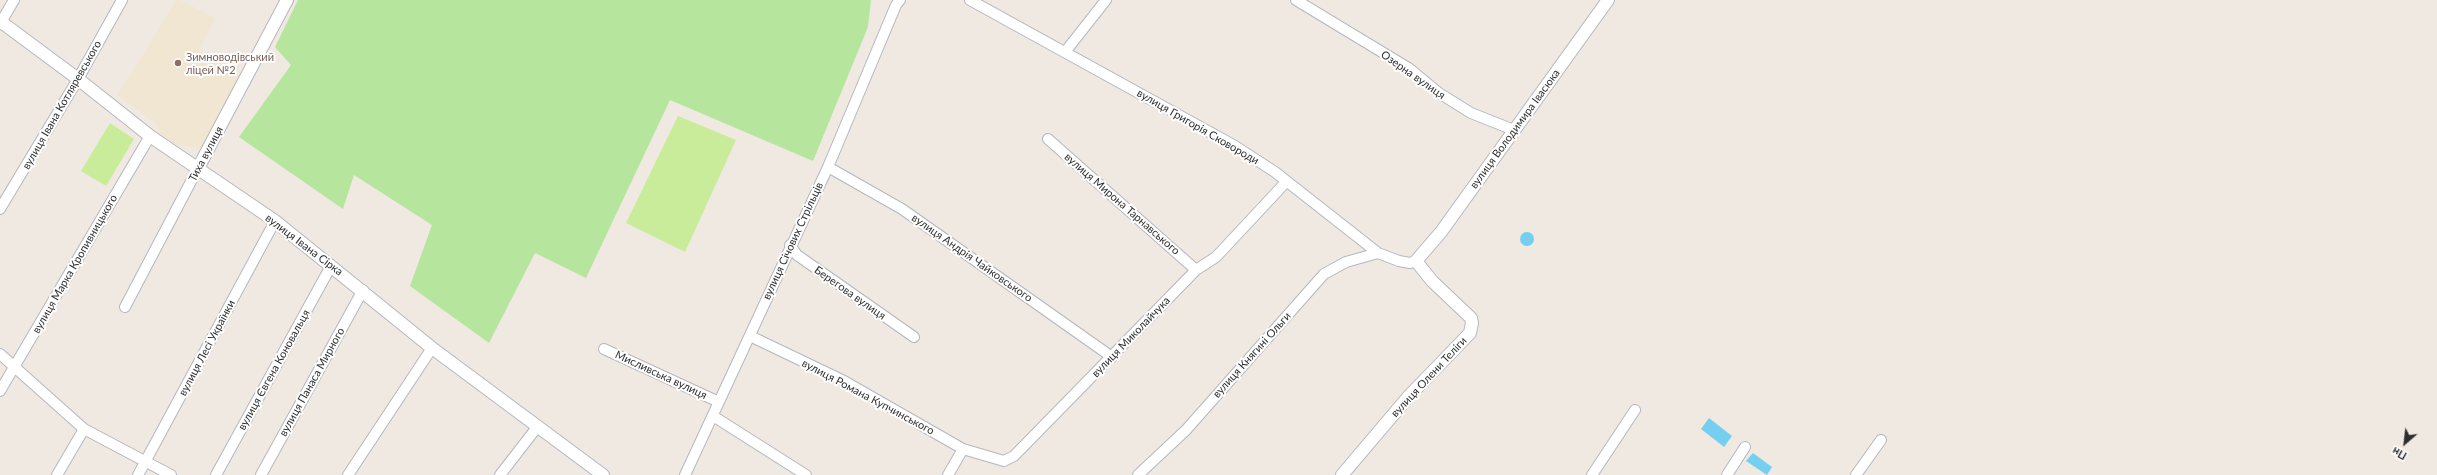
<!DOCTYPE html>
<html>
<head>
<meta charset="utf-8">
<style>
	body { margin:0 }
	#map { position:relative; width:2437px; height:475px; overflow:hidden; background:#efe9e1; font-family:Lato,sans-serif }
	canvas { display:block }
	.north { position:absolute; left:2385px; top:423px; width:40px; height:40px; -webkit-text-stroke:3px #fff; paint-order:stroke; rotate:208deg; font-size:11px; font-weight:700; line-height:16px; text-align:center; color:#2e2e2e }
	.north::after { content:''; display:block; margin:auto; width:14px; height:18px; background:#2e2e2e; clip-path:polygon(50% 0,100% 100%,50% 72%,0 100%) }
</style>
</head>
<body>
<div id="map">
<canvas width="2437" height="475"></canvas>
<div class="north">Пн</div>
</div>
<script>
const ctx = document.querySelector('canvas').getContext('2d');
ctx.lineJoin = 'round';
function fill(path, color) {
  ctx.fillStyle = color;
  ctx.fill(path, 'evenodd');
}
function stroke(path, color, width, dash) {
  ctx.strokeStyle = color;
  ctx.lineWidth = width;
  ctx.lineCap = dash ? 'butt' : 'round';
  ctx.setLineDash(dash || []);
  ctx.stroke(path);
}
function drawText(font, color, halo, rows, align = 'center') {
  ctx.font = font + ' Lato,sans-serif';
  ctx.lineWidth = 4;
  ctx.setLineDash([]);
  ctx.textBaseline = 'middle';
  ctx.strokeStyle = halo;
  ctx.fillStyle = color;
  for (const [text, x, y, turn = 0] of rows) {
    ctx.save();
    ctx.translate(x, y);
    ctx.rotate((+turn || 0) * Math.PI / 180);
    ctx.textAlign = isNaN(turn) ? turn : align;
    if (halo) ctx.strokeText(text, 0, 0);
    ctx.fillText(text, 0, 0);
    ctx.restore();
  }
}
fill(new Path2D(`
	M176,0H180L215,18L199,51L240,75L203,149L177,145L160,133L157,124L117,95L148,47Z`), '#f0e6d1');
fill(new Path2D(`
	M298,0H871L868,27L813,161L670,100L586,278L535,253L489,343L410,286L432,225L354,175L343,209L239,137L291,65L275,47Z`), '#b6e59e');
fill(new Path2D(`
	M678,116L736,140L685,252L626,223Z
	M110,123L134,139L106,186L81,171Z`), '#c9ec9a');
fill(new Path2D(`
	M1520 239a7 7 0 1 1 14 0a7 7 0 1 1-14 0Z
	M1709,418L1732,436L1724,447L1701,429Z
	M1753,453L1772,467L1767,475L1746,461Z`), '#75cff0');
const minor = new Path2D(`
	M970,0L1235,146L1275,172L1378,253L1399,261L1410,263L1416,261
	M1296,0L1410,69L1439,93L1471,113L1514,130
	M0,24L14,0
	M1065,52L1106,0
	M1048,139L1196,270
	M828,167L902,209L1112,357
	M0,209L78,79L122,0
	M790,245L797,255L914,337
	M125,307L197,170
	M750,336L844,381L963,449L1004,461L1014,456L1196,270L1216,257L1286,182
	M604,349L719,402
	M0,354L84,429L171,475
	M0,391L150,136
	M713,416L806,475
	M57,475L84,429
	M138,475L275,221
	M216,475L331,266
	M261,475L363,290
	M348,475L432,348
	M500,475L538,426
	M685,475L828,167L896,5L900,0
	M948,475L963,449
	M1138,475L1186,430L1324,274L1346,262L1378,253
	M1592,475L1635,410
	M1727,475L1745,447
	M1856,475L1881,440`);
const tertiary = new Path2D(`
	M0,21L78,79L150,136L275,221L432,348L603,475
	M197,170L287,0
	M1342,475L1409,396L1470,333L1472,323L1471,318L1432,281L1416,261L1441,232L1608,0`);
stroke(minor, '#b4b7c1', 12);
stroke(tertiary, '#b4b7c1', 14);
stroke(minor, '#fff', 10);
stroke(tertiary, '#fff', 12);
for (const [x, y, r, color] of [
	[178,63,4,"#8d6e63"]
]) {
  const dot = new Path2D();
  dot.arc(x, y, r, 0, 2 * Math.PI);
  ctx.fillStyle = color;
  ctx.fill(dot);
  stroke(dot, '#fff', 1.5);
}
drawText('11px', '#785e54', '#fff', [
	["Зимноводівський",186,57],
	["ліцей №2",186,70]
], 'left');
drawText('11px', '#2e2e2e', '#fff', [
	["Озерна вулиця",1413,75,35],
	["вулиця Івана Котляревського",62,105,-60],
	["вулиця Григорія Сковороди",1198,127,30],
	["вулиця Володимира Івасюка",1515,129,-54],
	["Тиха вулиця",206,154,-62],
	["вулиця Мирона Тарнавського",1122,204,41],
	["вулиця Січових Стрільців",793,241,-65],
	["вулиця Івана Сірка",304,245,37],
	["вулиця Андрія Чайковського",972,258,35],
	["вулиця Марка Кропивницького",75,264,-60],
	["Берегова вулиця",850,293,35],
	["вулиця Миколайчука",1131,337,-46],
	["вулиця Лесі Українки",207,348,-62],
	["вулиця Княгині Ольги",1252,355,-48],
	["вулиця Євгена Коновальця",274,370,-61],
	["Мисливська вулиця",661,375,25],
	["вулиця Олени Теліги",1429,377,-47],
	["вулиця Панаса Мирного",312,382,-61],
	["вулиця Романа Купчинського",868,397,28]
]);
</script>
</body>
</html>
